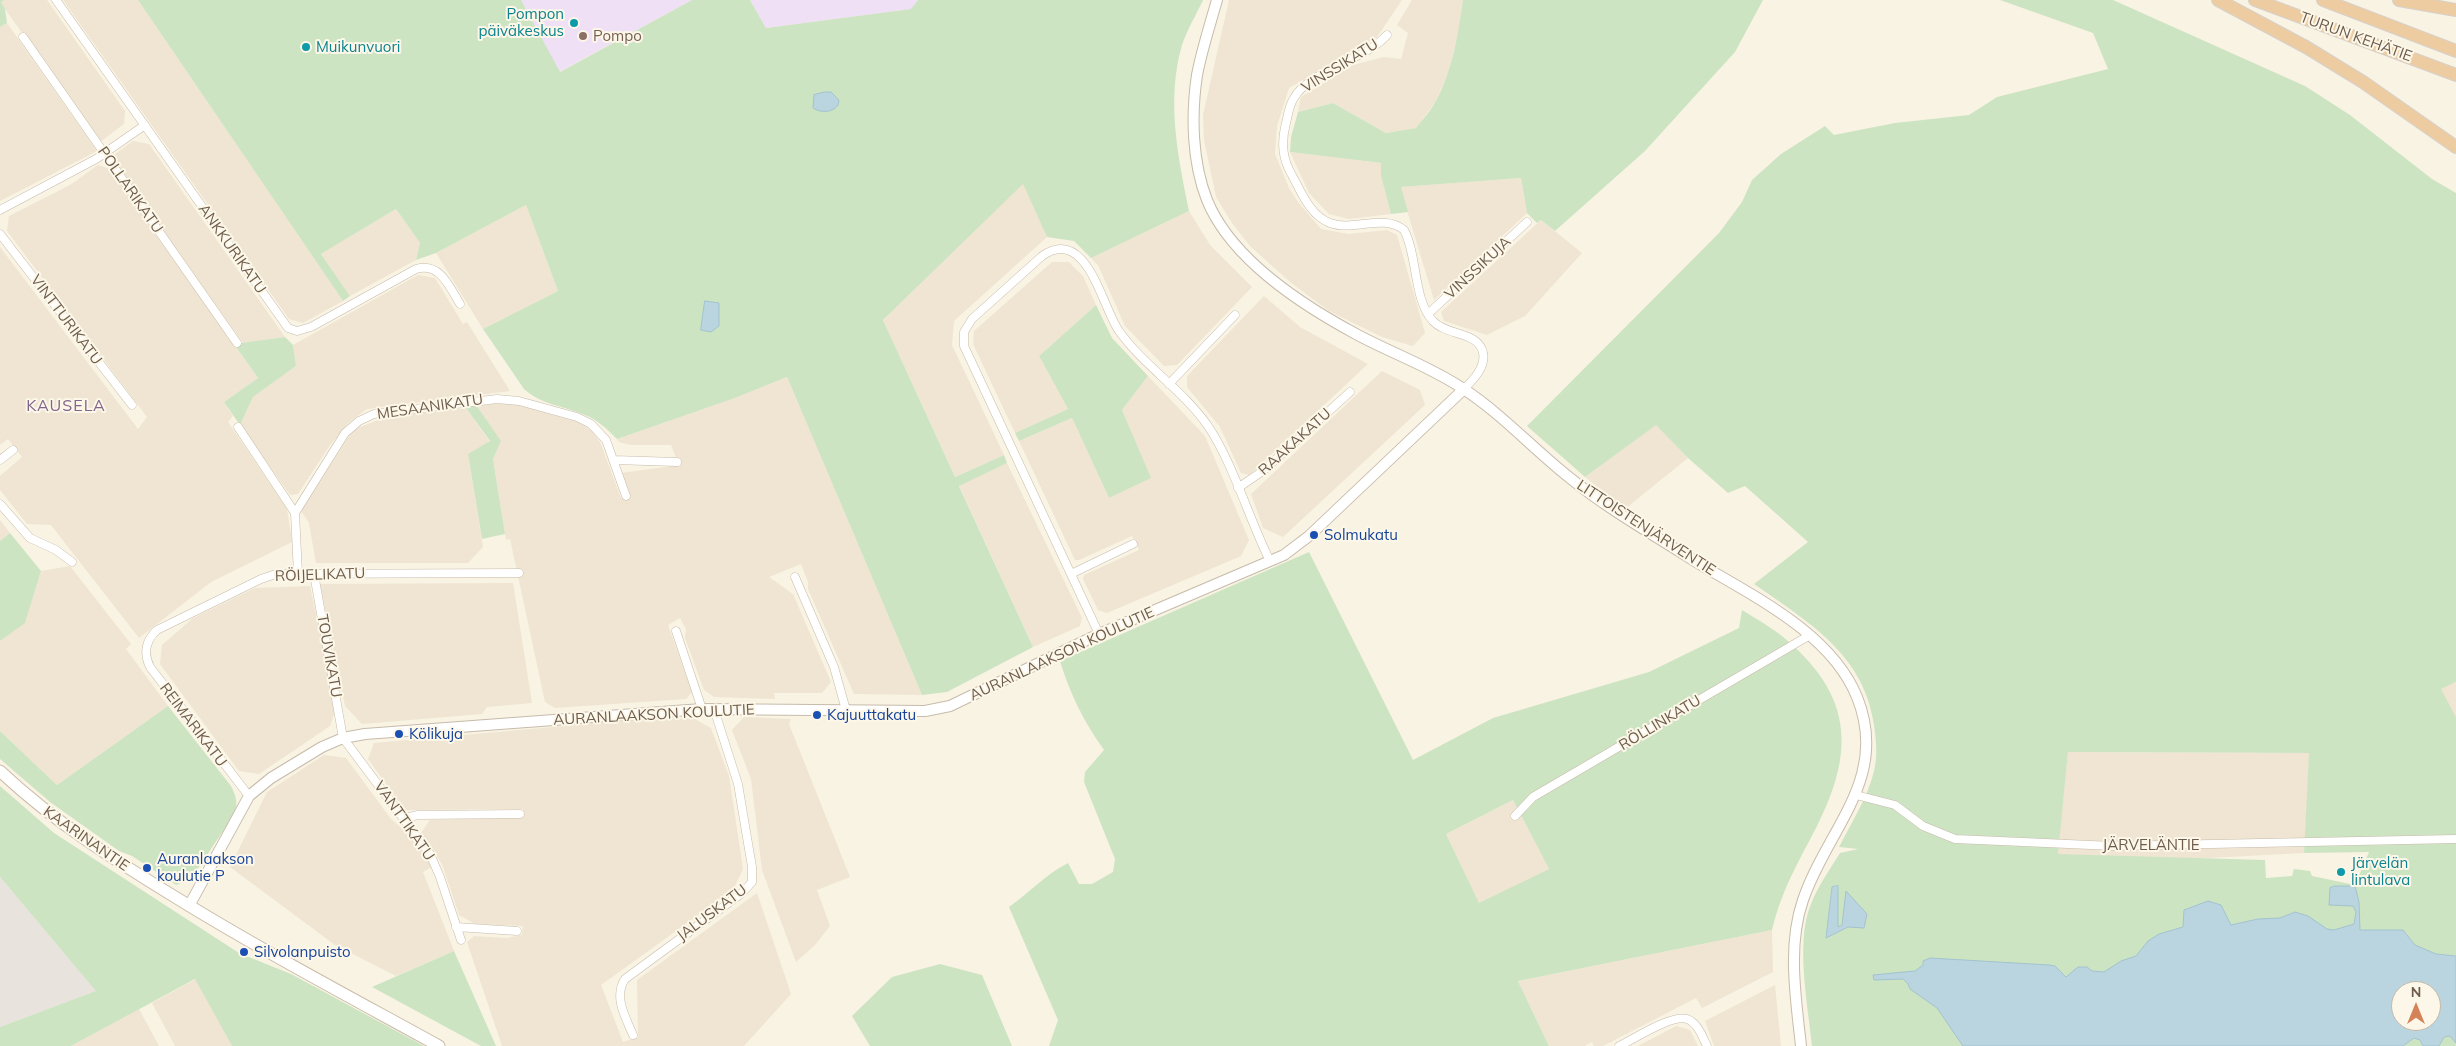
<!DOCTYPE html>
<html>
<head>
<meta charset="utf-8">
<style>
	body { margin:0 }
	#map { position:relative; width:2456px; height:1046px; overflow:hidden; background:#f9f3e3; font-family:Mulish,sans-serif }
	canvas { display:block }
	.north { position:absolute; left:2391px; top:981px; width:50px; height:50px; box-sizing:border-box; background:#fcf7e8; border:1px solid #c3b9aa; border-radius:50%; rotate:0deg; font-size:14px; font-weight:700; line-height:20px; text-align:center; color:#6d5c4c }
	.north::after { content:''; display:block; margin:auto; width:18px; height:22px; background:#d48257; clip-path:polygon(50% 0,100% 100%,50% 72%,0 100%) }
</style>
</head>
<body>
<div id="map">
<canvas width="2456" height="1046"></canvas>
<div class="north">N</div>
</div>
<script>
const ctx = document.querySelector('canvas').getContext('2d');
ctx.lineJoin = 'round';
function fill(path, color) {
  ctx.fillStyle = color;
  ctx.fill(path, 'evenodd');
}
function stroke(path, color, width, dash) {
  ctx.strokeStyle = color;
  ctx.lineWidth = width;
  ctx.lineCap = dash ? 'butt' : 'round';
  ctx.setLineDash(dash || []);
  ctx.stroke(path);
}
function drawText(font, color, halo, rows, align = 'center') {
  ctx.font = font + ' Mulish,sans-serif';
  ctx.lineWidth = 4;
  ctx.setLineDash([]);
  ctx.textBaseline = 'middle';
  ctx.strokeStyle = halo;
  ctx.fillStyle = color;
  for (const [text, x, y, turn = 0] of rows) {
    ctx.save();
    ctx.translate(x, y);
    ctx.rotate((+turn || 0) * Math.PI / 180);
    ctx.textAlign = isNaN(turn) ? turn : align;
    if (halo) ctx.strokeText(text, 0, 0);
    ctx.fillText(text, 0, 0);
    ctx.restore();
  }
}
fill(new Path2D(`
	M4,0H47L125,111L124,124L100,142L0,2Z
	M63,0H138L343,301L303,323L289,319Z
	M1229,0H1402L1377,37L1289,88L1277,126L1275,154L1289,188L1298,202L1321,229L1348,234L1387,230L1397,235L1425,333L1413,346L1382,337L1329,311L1290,282L1250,246L1232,223L1216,197L1204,140L1203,115Z
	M1412,0H1463L1459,29L1449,71L1436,101L1416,128L1386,133L1333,103L1298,112L1301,97L1353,65L1384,57L1401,59L1408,33L1397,25Z
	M7,23L97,151L0,201V27Z
	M133,141L149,144L285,337L243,343L111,157Z
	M1290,152L1381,163V176L1391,214L1349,219L1329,214L1309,193Z
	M98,165L108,168L258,378L224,402L233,416L228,422L287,509L292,542L211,582L139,638L51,525L27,524L0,490V476L22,457L8,439L0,445V247L138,429L147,417L7,231L9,216L70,185Z
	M1521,178L1527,213L1434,300L1400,187Z
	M1023,183L1047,237L954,321L952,345L1004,455L955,477L883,320Z
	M526,205L558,291L483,329L436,253Z
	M396,209L420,243L416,260L350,296L321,254Z
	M1189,211L1210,245L1252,287L1177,365L1164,366L1125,326L1098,265L1091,258Z
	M1541,220L1582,253L1525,316L1487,335L1444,321L1441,312Z
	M1052,262H1069L1083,276L1096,305L1039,356L1068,409L1015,433L973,344L974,331Z
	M418,275L435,278L463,324L467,322L510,391L367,409L348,423L330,445L298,494L290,495L240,425L253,397L296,366L293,345Z
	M1264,296L1300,327L1368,364L1249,475L1241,473L1220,427L1187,387V376Z
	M1382,371L1420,390L1425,405L1283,537L1263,528L1251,494Z
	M1148,376L1205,436L1249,540L1241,556L1107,613L1098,610L1083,579L1084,575L1139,550L1132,536L1079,560H1075L1019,441L1072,418L1109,498L1150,478L1122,410Z
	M787,377L922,695L854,694L808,589V582L801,564L769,577L793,594L831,682L822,693H774L775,699L714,697L704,690L685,638L686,629L680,618L668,625L692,692L686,699L555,708L545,702L510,539L506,540L493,459L500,441L476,405L511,403L578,422L592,431L600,442L621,498L629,495L621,473L679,465L671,445H631L619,442L617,439L735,398Z
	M466,408L490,442L468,454L483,547L468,563H316L309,523L301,511L353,430L383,418Z
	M1656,424L1688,458L1625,509L1585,477Z
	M1007,463L1082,618L1080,626L1033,647L959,485Z
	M0,520L10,533L0,541Z
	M70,566L131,644L126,649L168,706L57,785L0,731V641L25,622L41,571Z
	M513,583L532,703L487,707L482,714L362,724L345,706L320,584Z
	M310,586L336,709L330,726L259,774L239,771L160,664L162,645L193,618L255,588Z
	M2456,682V717L2440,689Z
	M744,717L791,719L789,724L850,877L817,890L830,926L815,945L796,962L762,870L751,779L732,730Z
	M693,718L711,728L729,776L743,869L733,890L601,985L623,1042L638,1037L637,980L757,893L791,994L744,1046H502L467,942L474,936L507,938L522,935L523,926L475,924L459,915L442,864L421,833L430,820L523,817V809L405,810L368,759L374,743L631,720Z
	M2068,752L2310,753L2304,853L2190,859L2057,858Z
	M324,755L346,758L391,819L415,840L432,867L423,872L454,951L396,976L335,945L230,867L267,792Z
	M1513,800L1549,869L1479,904L1446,834Z
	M1772,930L1773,972L1702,1008L1696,998L1603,1046H1594L1592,1042L1585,1046H1549L1518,981Z
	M196,979L232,1046H175L152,1003Z
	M1775,985L1781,1046H1714L1705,1021Z
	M139,1009L159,1046H71Z
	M1676,1026L1690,1030L1698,1046H1638Z`), '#efe5d2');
fill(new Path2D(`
	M0,877L97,991L0,1027Z`), '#e8e4dd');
fill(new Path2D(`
	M521,0H692L559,72Z
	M750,0H918L912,9L766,28Z`), '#efe0f5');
fill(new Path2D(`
	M0,0H4L1,2L5,9L7,23L0,27Z
	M138,0H521L560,72L692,0H750L766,28L911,9L918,0H1203C1196,15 1187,30 1182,45C1166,100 1178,157 1189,211L1091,258L1074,241L1047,237L1023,184L883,320L955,477L1004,455L1007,463L959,486L1033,647L947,692L922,695L787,377L735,398L617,439C607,429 598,420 585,415C565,406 541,405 524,389L483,329L558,291L526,205L436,253L416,260L420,243L396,209L321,254L350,296L343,301Z
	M1463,0H1763L1735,52L1645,151L1555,231L1541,220L1537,223L1527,213L1521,178L1401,187L1408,212L1391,214L1381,176V163L1290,152L1291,137L1298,112L1333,103L1386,133L1416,128C1423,119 1432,109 1437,99C1453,68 1458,34 1463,0Z
	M2000,0H2113L2305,86L2350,115L2432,179L2456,193V682L2441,689L2456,717V1046H1812C1808,1006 1795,941 1811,904C1818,886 1830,869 1840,853L1858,849L1839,847C1851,823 1868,797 1874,771C1878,755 1876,740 1874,725C1864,654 1808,622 1754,584L1808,542L1745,486L1728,493L1688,458L1656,425L1585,477L1527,426L1719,233L1742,202L1752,180L1781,154L1825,126L1834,135L1895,123L1969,115L1997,97L2108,69L2093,33ZM2068,752L2309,753L2304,853L2369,852L2355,885L2312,876L2310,871L2294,869L2292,876L2266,878L2265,860L2058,854ZM1835,886H1838V927H1848L1826,938L1832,887ZM2401,991H2431V1021H2401Z
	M1096,305L1112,338L1148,376L1122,410L1151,478L1109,498L1072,418L1019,441L1015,433L1068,409L1039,356Z
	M285,337L293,345L296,366L253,397L240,425L224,402L258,378L234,344Z
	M476,405L501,441L493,459L505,534L482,539L468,454L490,441L466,408Z
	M10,533L41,571L25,623L0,641V541Z
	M1309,552L1413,760L1493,718L1649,672L1739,628L1742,610C1758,620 1776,630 1789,642C1853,698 1854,753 1817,826C1798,863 1782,889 1772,930L1518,981L1549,1046H1049L1058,1020L1009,907C1029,893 1046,874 1068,863L1079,884H1092L1113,872L1115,859L1084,782L1085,772L1104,750C1084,722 1070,694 1060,661ZM1513,800L1549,869L1479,903L1446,834Z
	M168,706L231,786C236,796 238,802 235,813L191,879L176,885L132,856L119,851L50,802L0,759V731L57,785Z
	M0,786L54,833L239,953L291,974L424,1046H232L195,979L71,1046H0V1027L96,991L0,877Z
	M454,951L496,1046H481L372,987Z
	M940,964L982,975L1012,1046H870L852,1016L892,977Z`), '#cde4c3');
const water = new Path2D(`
	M825,92H831L839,100L838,105C833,113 820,113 813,108L814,95Z
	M705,301L719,303V326L711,332L701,330Z
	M1838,886V927L1842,925L1846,891L1867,914L1864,928L1848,927L1826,938L1832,887Z
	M2335,886H2355L2359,902L2360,930H2403L2415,945L2436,954L2456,956V1043L2450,1036L2444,1037L2439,1046H2423L2420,1040L2414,1038L2403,1046H1963L1937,1008L1910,989L1908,984L1903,979L1874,980L1873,975L1915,971L1923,965V961L1930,958L2049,965L2055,966L2066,977L2078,967H2087L2092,971L2104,972L2121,961L2136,956L2148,941L2159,934L2183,927L2184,910L2208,901L2221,905L2231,925L2258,919L2280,918L2295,912L2308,916L2327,929L2334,930L2354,924L2356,912L2353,906L2329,905L2330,888ZM2401,991H2431V1021H2401Z`);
fill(water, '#bad5df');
stroke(water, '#a2c3cf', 1);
const minor = new Path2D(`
	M56,0L288,328L297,331L311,327L416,269C440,262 449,286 460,304
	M1387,35C1365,60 1309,71 1294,98C1289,105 1288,115 1286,123C1281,143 1282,159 1293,177C1302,194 1311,216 1330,223C1354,232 1383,213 1404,230C1418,256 1413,300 1433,321C1446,336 1479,331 1483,353C1486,367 1473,380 1464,389
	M23,37L237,343
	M0,210L96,159L145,125
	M0,234L132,405
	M1428,314L1527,222
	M1169,384L1235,315
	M238,427L295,513
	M0,460L13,450
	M614,460L677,462
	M1238,488L1264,470L1350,392
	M0,504L30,538L56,550L72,562
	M298,574L295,513L345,433L359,421L374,414L497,399L519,401L577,417L591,424L606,440L626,496
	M314,574L343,738L430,854L440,877L461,940
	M1071,574L1133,544
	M795,577L834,667L846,710
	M676,631L702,709
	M1099,634L964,346V332L972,319L1042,256C1087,225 1102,307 1119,331C1144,366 1183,390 1208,426C1233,463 1249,519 1270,561
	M1856,795L1895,805L1923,826L1955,839L2113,846L2456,839
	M249,796L150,667C143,653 146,640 157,630L261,579L276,574L519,573
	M1515,816L1533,797L1810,635
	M405,818L418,815L520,814
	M456,927L517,931
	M633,1035C626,1018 613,997 625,979L742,893L752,882V867L738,784L714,709
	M1619,1046C1634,1039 1672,1014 1687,1019C1698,1023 1702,1036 1707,1046`);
const tertiary = new Path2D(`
	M1217,0C1210,25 1202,49 1197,75C1191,115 1192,162 1207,200C1231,259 1302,305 1356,334C1391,353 1429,366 1462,388C1501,413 1533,449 1570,478C1608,509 1651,533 1693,560C1750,595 1830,631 1857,697C1890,779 1827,829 1803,900C1787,946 1796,999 1801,1046
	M189,906L249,796L271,778L322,747L343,738L365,734L702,709L925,711L950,706L1099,634L1284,555L1309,536L1464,389`);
const secondary = new Path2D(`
	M0,771C53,821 113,859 175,897C261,950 350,997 439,1046`);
const trunk = new Path2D(`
	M2218,0L2306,47L2363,82L2456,147
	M2255,0L2456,75
	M2323,0L2456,51
	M2399,0L2456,10`);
stroke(minor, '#c7bbab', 9);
stroke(tertiary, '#c7bbab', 12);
stroke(secondary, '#cbbcaa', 13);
stroke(trunk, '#d6d1cd', 14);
stroke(minor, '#fff', 8);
stroke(tertiary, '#fff', 10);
stroke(secondary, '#fff', 11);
stroke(trunk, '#edcca2', 12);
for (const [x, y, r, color] of [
	[574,23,5,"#0f9aa8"],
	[583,36,5,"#8d6e63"],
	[306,47,5,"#0f9aa8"],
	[1314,535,5,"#1a4fb4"],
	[817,715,5,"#1a4fb4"],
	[399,734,5,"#1a4fb4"],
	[147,868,5,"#1a4fb4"],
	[2341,872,5,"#0f9aa8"],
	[244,952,5,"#1a4fb4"]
]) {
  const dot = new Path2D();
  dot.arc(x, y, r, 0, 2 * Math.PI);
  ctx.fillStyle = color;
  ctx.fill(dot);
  stroke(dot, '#fcf7e8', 2);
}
drawText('15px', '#0d838f', '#fcf7e8', [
	["Pompon",564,14,"right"],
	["päiväkeskus",564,31,"right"],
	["Muikunvuori",316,47],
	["Järvelän",2351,863],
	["lintulava",2351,880]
], 'left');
drawText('15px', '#785e54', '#fcf7e8', [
	["Pompo",593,36]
], 'left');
drawText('15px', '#6d5c4c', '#fcf7e8', [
	["TURUN KEHÄTIE",2356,37,20],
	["VINSSIKATU",1340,66,-32],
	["POLLARIKATU",130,190,55],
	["ANKKURIKATU",232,249,55],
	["VINSSIKUJA",1478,268,-43],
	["VINTTURIKATU",66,320,53],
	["MESAANIKATU",430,407,-8],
	["RAAKAKATU",1295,442,-42],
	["LITTOISTENJÄRVENTIE",1646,528,33],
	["RÖIJELIKATU",320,575,-2],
	["AURANLAAKSON KOULUTIE",1062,654,-25],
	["TOUVIKATU",329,656,80],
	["AURANLAAKSON KOULUTIE",654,715,-3],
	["RÖLLINKATU",1660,723,-31],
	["REIMARIKATU",193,725,53],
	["VANTTIKATU",404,821,55],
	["KAARINANTIE",86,839,35],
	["JÄRVELÄNTIE",2151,845],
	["JALUSKATU",712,913,-37]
]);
drawText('15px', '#164399', '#fcf7e8', [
	["Solmukatu",1324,535],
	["Kajuuttakatu",827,715],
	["Kölikuja",409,734],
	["Auranlaakson",157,859],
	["koulutie P",157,876],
	["Silvolanpuisto",254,952]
], 'left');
ctx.letterSpacing = '1px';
drawText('16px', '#81658a', '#fcf7e8', [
	["KAUSELA",66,406]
]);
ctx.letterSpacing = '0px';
</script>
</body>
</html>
